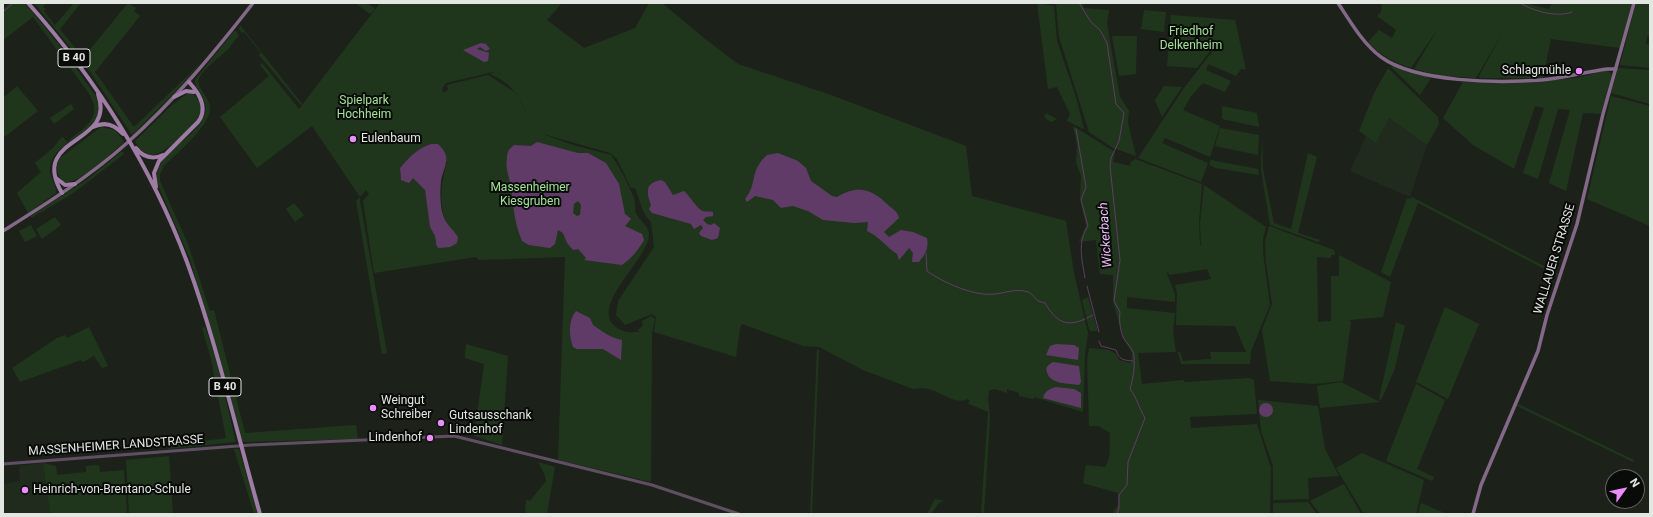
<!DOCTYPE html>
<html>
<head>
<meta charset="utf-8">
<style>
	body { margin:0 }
	#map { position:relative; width:1653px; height:517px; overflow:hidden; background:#1c221a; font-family:Roboto,sans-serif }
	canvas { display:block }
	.frame { position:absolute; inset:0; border:4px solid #e3e7e2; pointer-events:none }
	.north { position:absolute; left:1605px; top:469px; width:40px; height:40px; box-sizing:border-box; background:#080b08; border:1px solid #60635f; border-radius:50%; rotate:57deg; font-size:11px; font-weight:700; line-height:16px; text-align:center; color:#e3e7e2 }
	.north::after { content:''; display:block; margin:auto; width:14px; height:18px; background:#eb8dfc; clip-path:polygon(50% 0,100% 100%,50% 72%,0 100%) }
</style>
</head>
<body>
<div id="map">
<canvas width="1653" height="517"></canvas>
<div class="frame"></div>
<div class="north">N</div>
</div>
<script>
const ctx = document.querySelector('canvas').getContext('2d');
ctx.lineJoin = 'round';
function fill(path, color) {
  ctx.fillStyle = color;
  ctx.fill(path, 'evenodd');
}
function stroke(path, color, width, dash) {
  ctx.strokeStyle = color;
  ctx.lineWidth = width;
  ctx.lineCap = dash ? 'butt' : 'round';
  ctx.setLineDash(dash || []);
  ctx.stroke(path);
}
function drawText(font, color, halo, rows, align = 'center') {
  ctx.font = font + ' Roboto,sans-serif';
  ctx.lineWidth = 4;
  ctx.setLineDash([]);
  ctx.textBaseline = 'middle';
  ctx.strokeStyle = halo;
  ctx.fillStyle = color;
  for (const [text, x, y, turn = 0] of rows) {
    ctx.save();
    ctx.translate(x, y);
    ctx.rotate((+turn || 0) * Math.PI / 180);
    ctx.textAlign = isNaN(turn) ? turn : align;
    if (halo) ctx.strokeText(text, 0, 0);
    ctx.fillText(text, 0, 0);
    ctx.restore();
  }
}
fill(new Path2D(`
	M1389,118L1427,145L1410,197L1350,171L1366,136L1376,142Z
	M43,463L50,514H4L3,484L20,481L19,466Z`), '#202b1e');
fill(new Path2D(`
	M10,3H25C46,28 67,54 85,81C89,87 96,94 98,101C100,108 99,115 94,122C83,138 53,145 50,167C48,176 57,184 56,193L28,213L17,193L41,172L35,163L54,147L59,140L63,137L67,142C86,126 104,118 88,92L33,17L3,40V9Z
	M34,3H46L43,7L45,9L44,11L55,25L74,3H81L60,29L83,58L128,3L136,8L134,11L140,16L95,72L134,127L201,63L175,92L132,135L91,73Z
	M355,3H367L375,9L370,14Z
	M380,3H562L547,20L584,48L635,28L649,3H662L704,38L738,64L831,95L966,146L972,196L1066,221L1074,273L1088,333L1085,355L1083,412L1034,397L1033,399L1019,396V393L1007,389V393L995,389L990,390C986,396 990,409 990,417C988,449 986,482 984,514H981L988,412L967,403L970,402L968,399C956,405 944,394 932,390C926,388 920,388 913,389L863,370L819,347L803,346L742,324L740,328L736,357L654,332L656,317L652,314L625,325L616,315L618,301L654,247L651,222C640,211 641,201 635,188H631L617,159L610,153L540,133L573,145L611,155C620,168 628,183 634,198C636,203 634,208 636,213C639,220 648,225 649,233C651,258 588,305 616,327C624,333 632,333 642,331H637L643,325L642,321L651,316L655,319L652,333L651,482L558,460L565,257L479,260L476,257L374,273L363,201L369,194L366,190L360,197V201L387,353L382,354L356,201L360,197L312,126L257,168L220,117L269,76L260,65L262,63L299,109ZM496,71L490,74C511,83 518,94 527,114L516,93L488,75L447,85L448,90L443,93L442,89L446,83L497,71L502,75ZM431,144L447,162C441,183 438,207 448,227L436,244L435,236L430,227L425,189L413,178L401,180L400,168C409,157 418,148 431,144Z
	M1037,3L1054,6L1057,41L1076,97L1084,129L1067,121L1070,114L1057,87L1048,89Z
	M1056,3H1083L1084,8L1109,10L1107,24L1110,41L1120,97L1129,111L1128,123L1136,156L1113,148L1089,132L1059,37Z
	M1382,3H1525L1549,9L1552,3H1632L1620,48L1551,39L1543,78H1480L1479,76L1504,30L1476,78L1443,76L1414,69L1439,27L1411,68C1394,62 1381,56 1368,42L1379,30L1392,38L1396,30L1377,16L1381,12Z
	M1636,3H1650V36H1647L1646,44L1650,45V68L1620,65Z
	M1144,10L1166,12L1164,32L1141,29Z
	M1171,15L1235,20L1246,70L1241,69L1236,76L1208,64L1206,70L1231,81L1225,92L1203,83L1191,96L1183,110L1220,126L1210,157L1165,138L1162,143L1208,163L1201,182L1138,158L1184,88L1219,43L1217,42L1197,68L1167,66Z
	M240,25L302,104L301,105L259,55L261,53L244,32L242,33L239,29Z
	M234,31H236L239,36C234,40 232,46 227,50C218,59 202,69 198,81C200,92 210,98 210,109C209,127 177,153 164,166L160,174V181L188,244L210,311L214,310L245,433L356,425L358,439L243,442L190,259L158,185C150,153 196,141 205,114C210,100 195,93 195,80Z
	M1112,36H1137L1136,74L1119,76Z
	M1392,66L1431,78L1420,95L1391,67Z
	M1388,68L1438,117L1439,124L1427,145L1389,118L1376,143L1359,131L1374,93Z
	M1618,68L1650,70V104L1611,93Z
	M1607,70L1611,74V77L1601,114L1583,113L1566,191L1549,183L1570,110L1558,109L1538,179L1523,173L1544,108L1535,106L1514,169L1473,145L1443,118L1463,82H1526L1577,78Z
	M17,86L38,111L3,138V98Z
	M1164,86L1182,87L1162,117L1155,100Z
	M188,93C193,93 195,95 198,99C202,104 202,111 199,116C194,127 162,157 150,155C142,153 138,147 135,141L171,106Z
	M1611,96L1650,106V226L1587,199Z
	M71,104L74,109L54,124L50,118Z
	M1222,106L1257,113L1259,127L1222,119Z
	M1046,113L1057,119L1051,122L1044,117Z
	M1073,126L1115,152L1113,162L1131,166L1130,163L1135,159L1202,184L1199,222L1200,245H1201L1200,223L1204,185L1266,227L1263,239V252L1270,305L1251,351L1250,364H1181L1178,352H1180L1183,361L1211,359L1210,352H1246L1235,326L1176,325L1177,293L1175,285L1211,279L1207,269L1170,275L1166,271L1175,294V302L1127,297V308L1175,313L1173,332L1176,352L1138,353L1142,384L1184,380V382L1249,378L1254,380L1257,414L1190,417L1191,428L1257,424L1271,468L1270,514H1112L1118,505V493L1083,483L1086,465L1105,467C1112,459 1109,443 1110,433L1098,426H1089L1087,360L1089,348L1109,350L1116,354L1119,360L1131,363L1132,353L1123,338L1113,301V275L1100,274L1096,240L1079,242L1086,226L1080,198L1081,176L1076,163L1077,145Z
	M101,127L115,130L124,142C111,153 80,185 64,182C56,174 55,167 60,158Z
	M1220,128L1259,135L1258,155L1215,146Z
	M1262,136L1263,169L1274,223L1291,229L1308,153L1317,157L1298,233L1320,240L1318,242L1270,225L1261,170Z
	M122,151L124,154L72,194L31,218V216L88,179Z
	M1211,160L1258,169L1259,175L1216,168L1209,165Z
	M1412,197L1559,274L1558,276L1418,203L1390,277L1381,272L1407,198L1410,199Z
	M294,203L304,215L295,222L286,209Z
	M55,217L61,225L42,239L36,229Z
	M31,225L37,236L25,242L19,231Z
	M1269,226L1334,250L1335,255H1331V258L1317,257L1318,322L1331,321V276H1339V255L1391,282L1383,317L1349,320L1351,322L1343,381L1314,384L1270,381L1262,330L1272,304L1266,263L1265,241Z
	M1088,297L1097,328V331H1090L1089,329L1082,300Z
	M1445,307L1479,324L1448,399L1416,382Z
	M1396,322L1405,326L1394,371L1381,400L1379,399Z
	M89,327L108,366L102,368L94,356L83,362L81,360L20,382L12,368L57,338L65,335L67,338Z
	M205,327L216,359L236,442L168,449L174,445L226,438L211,359L202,328Z
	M466,344L508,356L502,445L474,436L484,364L465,358Z
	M817,349L819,350L812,514H810Z
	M1341,382L1380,402L1320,408L1317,386Z
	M1416,384L1445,400L1417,469L1434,477L1432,481L1386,461Z
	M1258,400L1318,406L1325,449L1339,476L1308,478L1309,499L1273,500V466L1261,431Z
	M1518,404L1634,460L1633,462L1517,406Z
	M234,449H239L258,514H254Z
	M1362,453L1424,480L1416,514H1364L1336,468Z
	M169,456L173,514H129L126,460Z
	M538,462L555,467L547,514H525L526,500L530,501L546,481L544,473Z
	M43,463L56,466L57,475L86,472V466L99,465L100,472L124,470L127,514H50Z
	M1344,484L1361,514H1320L1310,501Z
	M935,499L944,501L939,503L931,514H927Z
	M1308,502L1317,514H1273V503Z
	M1421,503L1447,514H1418Z`), '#20361c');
fill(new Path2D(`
	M481,43L486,44L490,49L486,51L480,47L477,49L489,53L488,61L484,62L463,50Z
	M537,142L578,153H588L606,163L619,184L625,214L631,219L625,226L642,234L644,240C639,249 631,259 622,265L584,260L586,258L578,249L573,250L567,243L563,233L558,230L555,244L550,248L529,245L522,241C513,219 514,205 510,183C509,175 505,167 507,158C507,152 509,149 514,145L531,146ZM578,201L581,205L580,215L577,216L573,213L574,204Z
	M431,144H438C453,158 444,165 441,181C440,190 440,206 443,215C446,225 453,229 458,237L457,243L450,247L438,248L436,244L435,236L430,227L425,190L413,178L409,183L401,180L400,168C409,157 418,148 431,144Z
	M778,153L798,161L806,168L811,181L832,196L837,197C857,185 871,188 887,204C893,210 897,210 899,218L884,232L889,237L901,230L913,232L927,238C929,249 925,254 919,262H912L913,253L909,248L899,260L897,254C886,247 879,236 867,231L868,222L854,223L823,220L808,211L793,206L781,208L773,200L755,196L747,202L745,199C758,183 749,171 767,155Z
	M661,180L665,182L673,195L684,191C689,195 698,210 703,211C706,212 710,211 713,212V216L706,217L703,220L707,224L711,225L714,223L720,228L718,238L712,240L701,236L699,233L703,228L701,225L694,229L691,224L652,213L649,209L651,205C647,193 644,183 661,180Z
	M576,311L590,318L593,325C603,332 611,338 622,340L621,360L603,349H577L573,347C569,336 568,320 576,311Z
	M1056,344L1074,345L1079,348L1078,360L1046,355L1050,346Z
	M1053,362L1079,366L1081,382L1079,385C1069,383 1050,385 1047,372C1045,367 1048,365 1053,362Z
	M1056,387L1074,389L1081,393V408L1043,398C1045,391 1049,389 1056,387Z
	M1259 410a7 7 0 1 1 14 0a7 7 0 1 1-14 0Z`), '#613b68');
stroke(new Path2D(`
	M1079,3L1091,22L1100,30L1107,43L1116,104L1124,113L1119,141L1111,158L1110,166L1120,260L1114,301L1120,312C1119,320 1120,331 1124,339C1127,343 1131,347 1133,352C1136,361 1133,380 1130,389C1137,398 1139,408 1145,418L1128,462L1127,485L1119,495V508L1117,514
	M1520,3C1533,11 1557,18 1572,12
	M3,12L13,3
	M1076,129L1086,187L1081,200L1088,226C1077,242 1082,260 1085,278
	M926,253L927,271C942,282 975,297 995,294C1005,293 1017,288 1028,292C1036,295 1033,301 1045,303C1056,321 1065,328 1085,319
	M1087,286L1099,332
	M1087,318L1093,315
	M1099,341L1101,346L1116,350C1119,360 1123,360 1133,361`), '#613b68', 1);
stroke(new Path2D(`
	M3,464L251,445L454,436L652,485L739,514`), '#604f63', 3);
stroke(new Path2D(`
	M1338,3C1350,21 1363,44 1381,57C1417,83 1498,83 1541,80C1563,78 1585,72 1607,69H1616
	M3,231C46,204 89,177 127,143C174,101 214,53 253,3
	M1473,514L1481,485L1538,351L1547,315L1577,224L1603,114L1634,3`), '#846888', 3.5);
stroke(new Path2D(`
	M28,3C96,79 151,166 187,262C217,344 236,430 260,514
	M174,97L186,91L194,92
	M93,127C105,121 115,125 123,134
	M136,148C143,157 152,160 163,155
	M56,178L65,185L75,184
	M156,187L154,173L159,161L198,122C209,108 199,93 189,82
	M62,193C28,135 117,146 98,94`), '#9f7ca6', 4);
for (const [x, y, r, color] of [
	[1579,71,4,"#eb8dfc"],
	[353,139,4,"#eb8dfc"],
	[373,408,4,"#eb8dfc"],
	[441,423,4,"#eb8dfc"],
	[430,438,4,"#eb8dfc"],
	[25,490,4,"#eb8dfc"]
]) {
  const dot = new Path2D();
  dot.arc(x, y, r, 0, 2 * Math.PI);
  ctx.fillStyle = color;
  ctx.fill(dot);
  stroke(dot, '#080b08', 1.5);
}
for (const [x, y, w] of [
	[74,58,32],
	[225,387,32]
]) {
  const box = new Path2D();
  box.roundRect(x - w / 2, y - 9, w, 18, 3);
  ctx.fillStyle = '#080b08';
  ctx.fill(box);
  stroke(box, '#e3e7e2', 1);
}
drawText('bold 11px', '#e3e7e2', null, [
	["B 40",74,58],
	["B 40",225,387]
]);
drawText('12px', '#a3e098', '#080b08', [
	["Friedhof",1191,32],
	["Delkenheim",1191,46],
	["Spielpark",364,101],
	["Hochheim",364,115],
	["Massenheimer",530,188],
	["Kiesgruben",530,202]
]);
drawText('12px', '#e3e7e2', '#080b08', [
	["Schlagmühle",1571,71,"right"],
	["Eulenbaum",361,139],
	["Weingut",381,401],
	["Schreiber",381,415],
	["Gutsausschank",449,416],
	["Lindenhof",449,430],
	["Lindenhof",422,438,"right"],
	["Heinrich-von-Brentano-Schule",33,490]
], 'left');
drawText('12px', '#e3e7e2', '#080b08', [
	["WALLAUER STRASSE",1555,259,-73],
	["MASSENHEIMER LANDSTRASSE",116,446,-4]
]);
drawText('italic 13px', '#efbff8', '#080b08', [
	["Wickerbach",1106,235,-94]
]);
</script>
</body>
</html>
